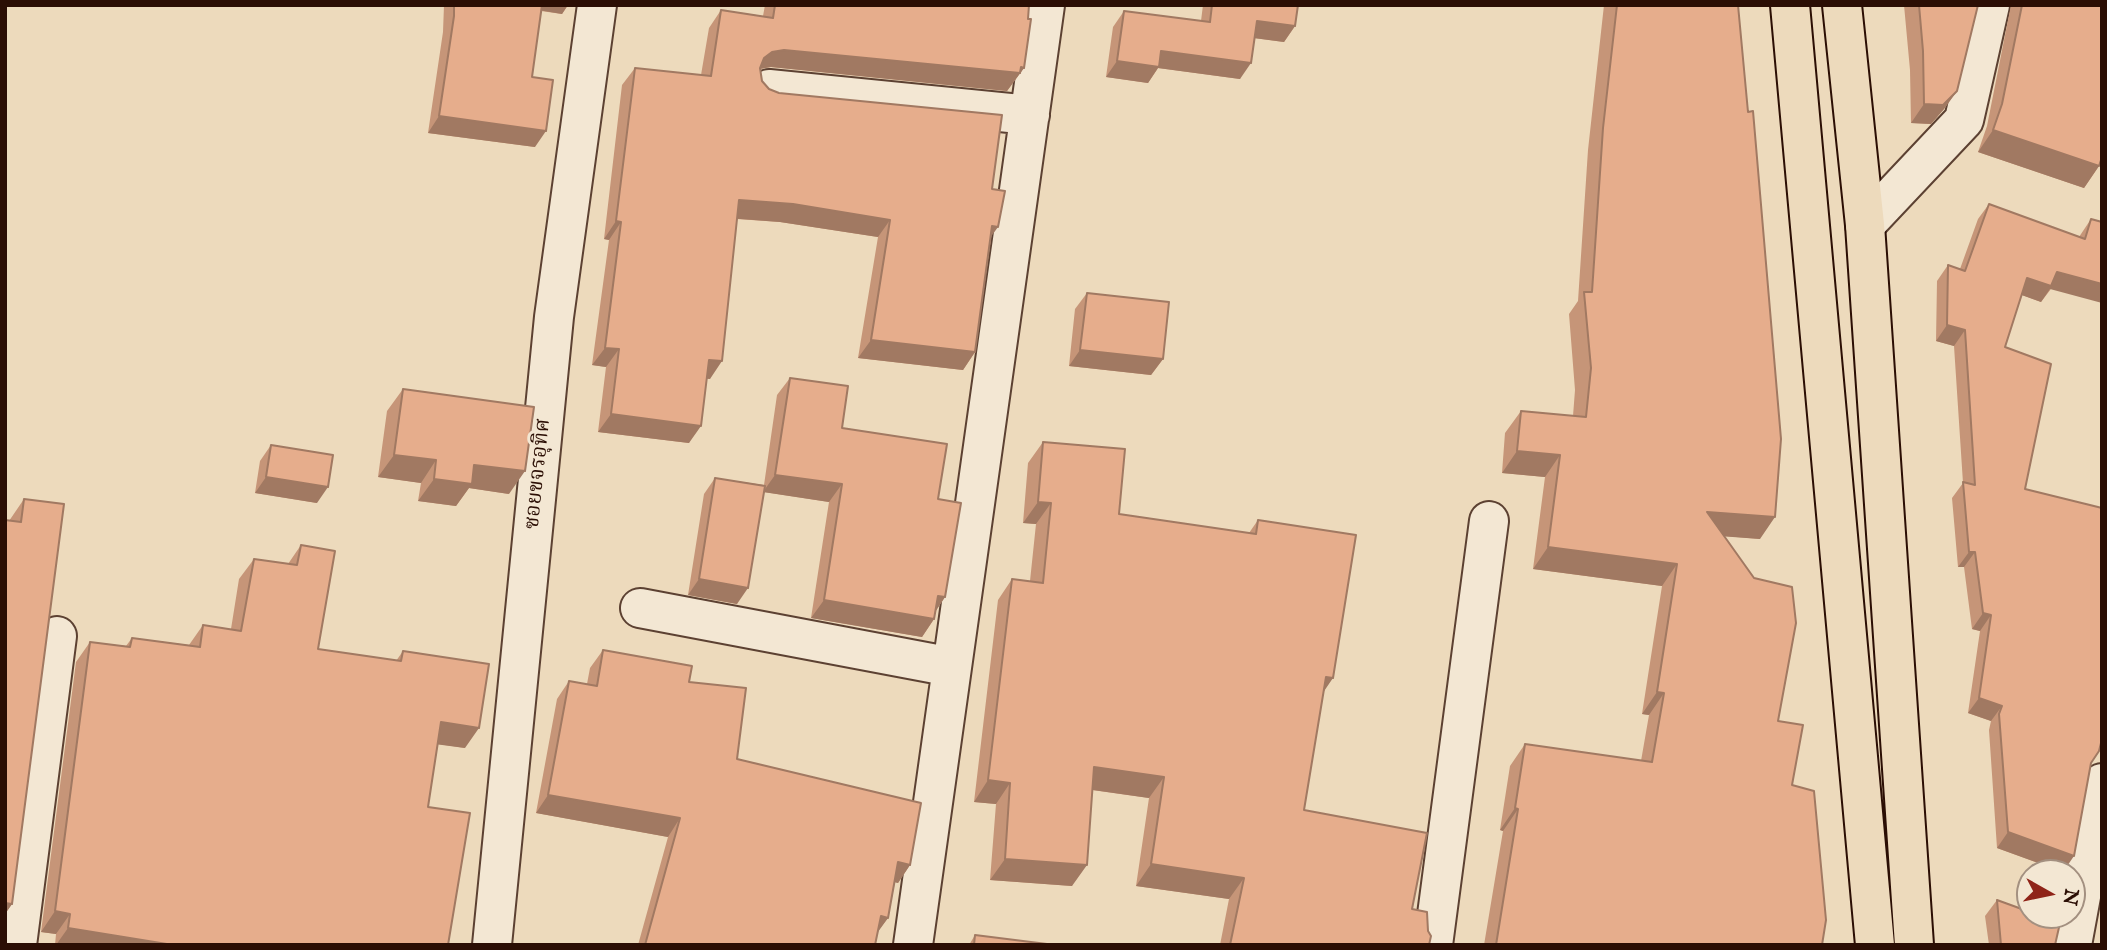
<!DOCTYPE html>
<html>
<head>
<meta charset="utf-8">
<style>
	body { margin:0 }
	#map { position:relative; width:2107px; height:950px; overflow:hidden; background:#eddabc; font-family:"IM FELL English",serif }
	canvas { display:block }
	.frame { position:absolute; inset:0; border:7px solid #2b0e04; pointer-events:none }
	.north { position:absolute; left:2016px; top:859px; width:70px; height:70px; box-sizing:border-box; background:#f3e7d3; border:2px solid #a39080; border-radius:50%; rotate:99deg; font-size:19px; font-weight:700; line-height:28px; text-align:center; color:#2b0e04 }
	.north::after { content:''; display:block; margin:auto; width:24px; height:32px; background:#8f2418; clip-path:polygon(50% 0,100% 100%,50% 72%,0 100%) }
</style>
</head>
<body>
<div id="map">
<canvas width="2107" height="950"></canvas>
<div class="frame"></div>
<div class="north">N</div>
</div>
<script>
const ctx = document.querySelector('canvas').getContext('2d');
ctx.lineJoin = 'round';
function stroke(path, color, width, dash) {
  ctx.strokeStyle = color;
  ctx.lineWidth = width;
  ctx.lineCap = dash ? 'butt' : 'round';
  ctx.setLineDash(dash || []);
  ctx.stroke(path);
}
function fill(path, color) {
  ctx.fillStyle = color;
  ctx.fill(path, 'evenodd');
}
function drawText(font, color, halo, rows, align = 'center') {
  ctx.font = font + ' "IM FELL English","Noto Serif Thai",serif';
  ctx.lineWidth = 6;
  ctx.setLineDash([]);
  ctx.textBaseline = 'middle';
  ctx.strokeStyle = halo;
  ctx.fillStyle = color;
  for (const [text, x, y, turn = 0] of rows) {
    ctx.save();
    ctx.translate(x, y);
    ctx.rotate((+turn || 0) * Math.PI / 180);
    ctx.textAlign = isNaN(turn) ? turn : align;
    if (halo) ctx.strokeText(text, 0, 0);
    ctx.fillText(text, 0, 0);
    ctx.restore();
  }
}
const minor = new Path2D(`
	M769,89L1030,115
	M1865,225L1964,120L1990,5
	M640,608L952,667
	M17,945L57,636
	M492,945L554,317L597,5
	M913,945L1045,5
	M1433,945L1489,521
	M2072,945L2102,783`);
const major = new Path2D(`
	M1790,5L1875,945
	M1842,5L1865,225L1914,945`);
stroke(minor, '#5c4132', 42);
stroke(major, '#2b0e04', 42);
stroke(minor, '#f3e7d3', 38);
stroke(major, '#eddabc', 38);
fill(new Path2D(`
	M444,5H568L562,14L541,11L532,77L535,147L428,133L443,32Z
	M765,5H1029L1024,68L1007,91L771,67L760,69L762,81L769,89L992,189L990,237L975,352L963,370L858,358L878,237L780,222L737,219L710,379H707L689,443L598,432L606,367L592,365L609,240L604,239L622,85L635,68L701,75L709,28L721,10L763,16Z
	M1203,5H1298L1295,26L1284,42L1254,38L1240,79L1158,68L1148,83L1106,77L1113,27L1124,11L1201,21Z
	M1604,5H1738L1760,539L1724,536L1778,721L1822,945H1484L1503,831L1500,830L1510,766L1525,744L1641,761L1649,715L1642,714L1662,586L1533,569L1545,477L1502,473L1505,433L1521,411L1573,416L1575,390L1569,314L1578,301L1588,150Z
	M1904,5H1978L1957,91L1944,109L1931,124L1911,123L1910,70Z
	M2011,5H2102L2099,166L2084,188L1978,152L1987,126Z
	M1989,204L2079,237L2091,219L2102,222L2041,302L2022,295L2005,347L2025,489L2091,763L2063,872L1997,848L1989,730L1991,721L1968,713L1980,631L1972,629L1964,567H1958L1952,498L1963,483L1954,346L1936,341L1937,281L1948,265L1960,269L1978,219Z
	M1087,293L1163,359L1151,375L1069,366L1075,309Z
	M790,378L842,428L938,499L945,597L935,612L934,619L922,637L811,618L829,502L764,492L737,604L688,595L704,494L715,478L764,485L777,395Z
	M403,389L509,494L469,488L456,506L418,501L421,483L378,477L387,411Z
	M1043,442L1119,514L1249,533L1258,520L1324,690L1304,810L1412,909L1428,931L1429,945H1220L1229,899L1136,886L1149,798L1092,790L1072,886L990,880L996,804L974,802L998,600L1012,579L1030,581L1036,524L1023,523L1028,463Z
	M271,445L317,503L255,493L260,461Z
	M24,499L12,904L5,914V520L9,521Z
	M301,545L318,649L396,661L403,651L465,748L438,744L428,807L448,945H55L56,934L41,932L76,662L90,642L126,646L132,638L189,645L203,625L231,629L239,579L254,559L288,564Z
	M603,650L689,682L737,759L910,865L898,883L895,882L888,918L877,932L875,945H638L668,837L536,813L557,699L569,681L587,684L590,668Z
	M1997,900L2055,945H1989L1985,916Z
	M975,935L1055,945H969Z`), '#c69578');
fill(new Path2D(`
	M535,5H568L562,14L532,9Z
	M1257,21L1295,26L1284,42L1246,37Z
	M784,50L1021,67L1024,68L1007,91L771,67L759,69L764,58L772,52Z
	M1161,51L1251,63L1240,79L1158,68L1148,83L1106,77L1117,61Z
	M1957,91L1944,109L1931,124L1911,123L1924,104Z
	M439,116L546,131L535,147L428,133Z
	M1993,130L2099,166L2084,188L1978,152Z
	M739,200L793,204L890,220L878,237L780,222L727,218Z
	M616,221L621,222L609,240L604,239Z
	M992,226L998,227L985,245Z
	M2057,272L2102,284V303L2050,289L2041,302L2016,293L2027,278Z
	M1947,325L1965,330L1954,346L1936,341Z
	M871,340L975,352L963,370L858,358Z
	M605,348L619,349L606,367L592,365Z
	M1080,350L1163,359L1151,375L1069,366Z
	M709,360L722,361L710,379L697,377Z
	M611,414L701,426L689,443L598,432Z
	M1517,451L1560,455L1545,477L1502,473Z
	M394,455L436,460L421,483L378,477Z
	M474,465L525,471L509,494L469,488L456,506L418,501L434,479Z
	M775,475L842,484L829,502L763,492Z
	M266,477L328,487L317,503L255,493Z
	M1038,502L1051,503L1036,524L1023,523Z
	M1707,512L1775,517L1760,539L1692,534Z
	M1548,547L1677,564L1662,586L1533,569Z
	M1969,552H1975L1964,567H1958Z
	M699,579L748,588L737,604L688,595Z
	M938,596L945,597L933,615Z
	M824,600L934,619L922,637L811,618Z
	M1983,613L1991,615L1980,631L1972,629Z
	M1326,677L1333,678L1318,700Z
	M1657,692L1664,693L1649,715L1642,714Z
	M1979,698L2002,706L1991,721L1968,713Z
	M441,722L479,728L465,748L427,743Z
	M1094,767L1164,777L1149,798L1079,788Z
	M988,780L1010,783L996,804L974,802Z
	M548,795L680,818L668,837L536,813Z
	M1515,808L1518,809L1503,831L1500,830Z
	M2008,832L2074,856L2063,872L1997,848Z
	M1005,859L1087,865L1072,886L990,880Z
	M898,862L910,865L898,883L886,880Z
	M1151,864L1244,878L1229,899L1136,886Z
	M5,903L12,904L5,914Z
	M55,911L70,914L56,934L41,932Z
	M881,916L888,918L875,936Z
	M68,928L173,945H56Z`), '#a17962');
const building = new Path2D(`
	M454,5H542L532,77L553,80L546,131L439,116L454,16Z
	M775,5H1029L1028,19H1031L1024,68L1021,67L1020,73L784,50L772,52L764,58L760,68L762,81L769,89L779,93L1002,115L992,189L1005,191L998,227L992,226L975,352L871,340L890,220L793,204L739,200L722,361L709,360L701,426L611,414L619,349L605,348L621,222L616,221L635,68L711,76L721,10L773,18Z
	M1212,5H1298L1295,26L1257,21L1251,63L1161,51L1159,67L1117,61L1124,11L1210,22Z
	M1617,5H1738L1748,112L1753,111L1781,439L1775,517L1707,512L1754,578L1792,587L1796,623L1778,721L1803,725L1792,785L1814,791L1826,920L1822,945H1496L1518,809L1515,808L1525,744L1652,762L1664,693L1657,692L1677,564L1548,547L1560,455L1517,451L1521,411L1586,417L1591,368L1584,292H1592L1603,128Z
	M1919,5H1978L1957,91L1943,105L1924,104L1923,51Z
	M2022,5H2102V157L2099,166L1993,130L2002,104Z
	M1989,204L2085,239L2091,219L2102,222V284L2057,272L2051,286L2027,278L2005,347L2051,364L2025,489L2102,508V739L2099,751L2091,763L2074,856L2008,832L1999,714L2002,706L1979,698L1991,615L1983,613L1975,552H1969L1963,482L1975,485L1965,330L1947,325L1948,265L1965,271Z
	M1087,293L1169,302L1163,359L1080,350Z
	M790,378L848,386L842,428L947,444L938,499L961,503L945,597L938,596L934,619L824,600L842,484L775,475Z
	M403,389L534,407L525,471L474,465L472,484L434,479L436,460L394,455Z
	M1043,442L1125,449L1119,514L1256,534L1258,520L1356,535L1333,678L1326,677L1304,810L1427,833L1412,909L1427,912L1428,931L1431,936L1429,945H1230L1244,878L1151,864L1164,777L1094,767L1087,865L1005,859L1010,783L988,780L1012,579L1043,583L1051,503L1038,502Z
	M271,445L333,455L328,487L266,477Z
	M715,478L765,486L748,588L699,579Z
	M24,499L64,504L12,904L5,903V520L21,522Z
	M301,545L335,551L318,649L401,661L403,651L489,664L479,728L441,722L428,807L470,813L448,945H173L68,928L70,914L55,911L90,642L130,647L132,638L200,647L203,625L241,631L254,559L297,565Z
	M603,650L692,666L689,682L746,688L737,759L921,803L910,865L898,862L888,918L881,916L875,945H645L680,818L548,795L569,681L597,686Z
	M1997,900L2030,912V915H2037L2060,923L2055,945H2001Z
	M975,935L1055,945H974Z`);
fill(building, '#e6ad8c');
stroke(building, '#a17962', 2);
drawText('21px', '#2b0e04', '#f3e7d3', [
	["ซอยขจรอุทิศ",539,474,-84]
]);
</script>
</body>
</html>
